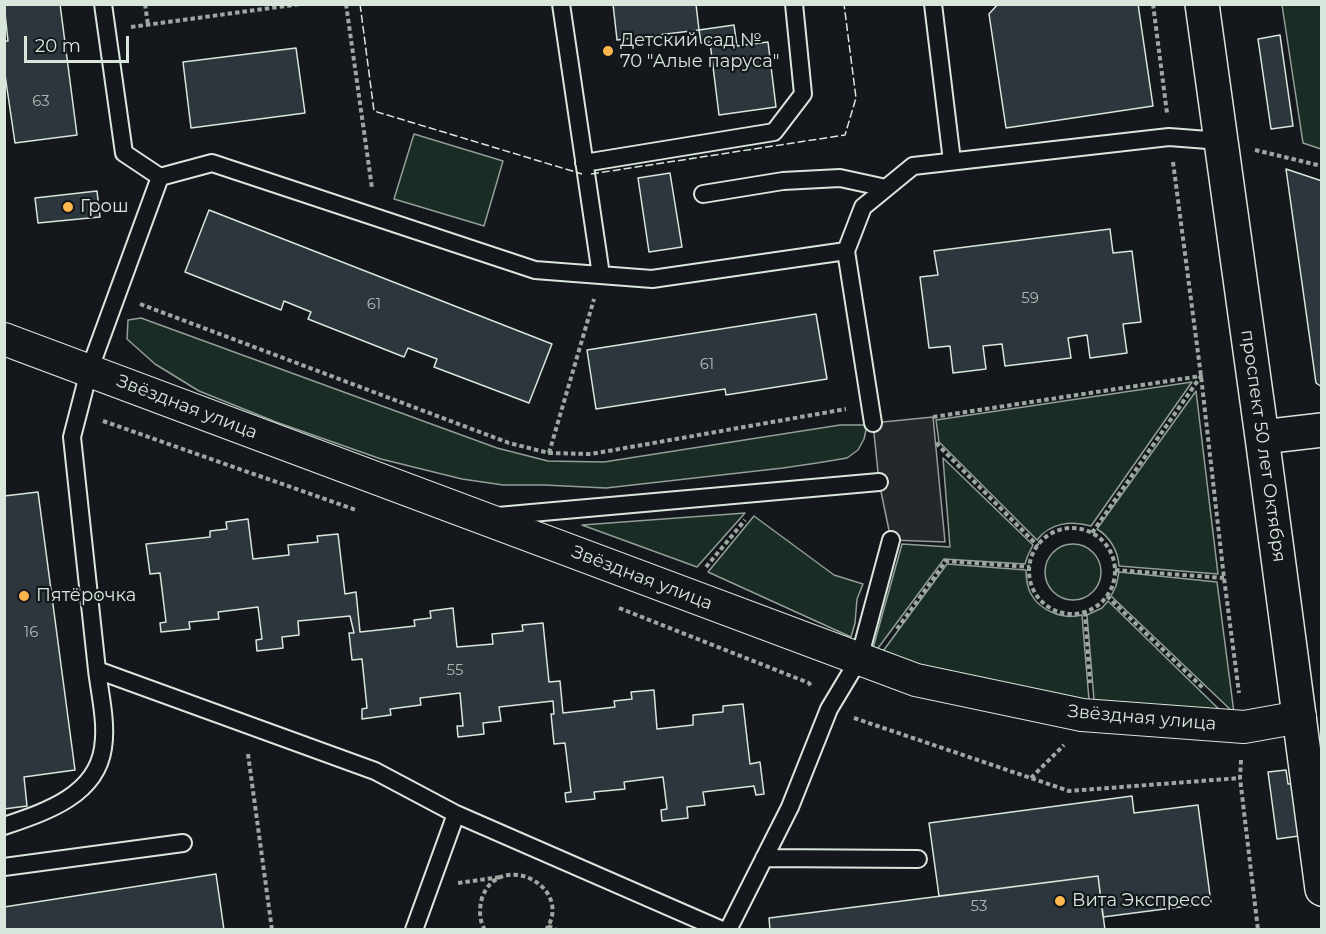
<!DOCTYPE html>
<html>
<head>
<meta charset="utf-8">
<style>
	body { margin:0 }
	#map { position:relative; width:1326px; height:934px; overflow:hidden; background:#14181c; font-family:Montserrat,sans-serif }
	canvas { display:block }
	.frame { position:absolute; inset:0; border:6px solid #d8e6dc; pointer-events:none }
	.scale { position:absolute; left:24px; top:36px; width:105px; height:27px; box-sizing:border-box; border:3px solid #d8e6dc; border-top:0; padding-left:8px; font-size:18px; line-height:21px; white-space:nowrap; color:#d8e6dc; -webkit-text-stroke:4px #14181c; paint-order:stroke }
</style>
</head>
<body>
<div id="map">
<canvas width="1326" height="934"></canvas>
<div class="frame"></div>
<div class="scale">20 m</div>
</div>
<script>
const ctx = document.querySelector('canvas').getContext('2d');
ctx.lineJoin = 'round';
function fill(path, color) {
  ctx.fillStyle = color;
  ctx.fill(path, 'evenodd');
}
function stroke(path, color, width, dash) {
  ctx.strokeStyle = color;
  ctx.lineWidth = width;
  ctx.lineCap = dash ? 'butt' : 'round';
  ctx.setLineDash(dash || []);
  ctx.stroke(path);
}
function drawText(font, color, halo, rows, align = 'center') {
  ctx.font = font + ' Montserrat,sans-serif';
  ctx.lineWidth = 4.5;
  ctx.setLineDash([]);
  ctx.textBaseline = 'middle';
  ctx.strokeStyle = halo;
  ctx.fillStyle = color;
  for (const [text, x, y, turn = 0] of rows) {
    ctx.save();
    ctx.translate(x, y);
    ctx.rotate((+turn || 0) * Math.PI / 180);
    ctx.textAlign = isNaN(turn) ? turn : align;
    if (halo) ctx.strokeText(text, 0, 0);
    ctx.fillText(text, 0, 0);
    ctx.restore();
  }
}
const green = new Path2D(`
	M1282,5H1321V149L1303,143Z
	M414,134L503,161L484,226L394,199Z
	M141,318L497,448L548,461L604,462L840,425H864L866,430L864,439L858,450L847,458L817,463L783,468L606,488L544,485H503L462,479L381,459L276,422L199,391L155,364L127,339L128,320Z
	M1192,382L1091,526C1071,520 1050,523 1037,540L939,442L936,420Z
	M1196,391L1218,574L1119,566C1118,551 1110,537 1097,529Z
	M943,458L1033,545L1028,555L1025,564L944,559L870,659L902,544L950,547Z
	M745,513L697,567L582,525Z
	M754,516L834,575L863,584L857,599L855,623L851,637L708,572Z
	M1045 572a28 28 0 1 1 56 0a28 28 0 1 1-56 0Z
	M947,564L1026,570C1026,577 1027,587 1031,594C1040,611 1064,620 1082,615L1090,712L875,662Z
	M1119,572L1217,582L1234,713L1111,596L1116,586Z
	M1108,601L1227,717L1095,712L1087,615L1102,608Z`);
fill(green, '#1a2d24');
stroke(green, '#939e99', 1.5);
const parking = new Path2D(`
	M933,417L945,542L891,540L879,482L873,423Z`);
fill(parking, '#24282b');
stroke(parking, '#939e99', 1.5);
const building = new Path2D(`
	M4,4H60L77,135L15,143L4,68V41H8Z
	M613,4H696L699,30L617,40Z
	M998,4H1138L1153,106L1006,128L989,14Z
	M734,25L737,46L768,42L776,107L719,115L710,42L701,43L699,30Z
	M1280,35L1293,126L1271,129L1258,39Z
	M296,48L305,113L191,128L183,62Z
	M1286,169L1322,181V387L1316,383Z
	M670,173L682,247L649,252L638,178Z
	M97,191L100,217L38,223L35,198Z
	M209,210L552,344L529,403L434,367L437,359L408,348L404,357L308,319L311,312L284,301L281,310L185,272Z
	M1110,229L1113,253L1132,251L1141,322L1123,324L1127,353L1090,358L1087,335L1068,338L1071,358L1005,366L1002,344L983,346L986,369L953,373L950,346L929,348L920,277L938,275L934,251Z
	M816,314L827,379L726,395L725,389L596,409L587,350Z
	M38,492L75,770L24,777L27,806L4,809V496Z
	M248,519L253,559L289,555L288,545L318,542L317,536L338,534L345,594L356,592L360,632L415,626L414,620L431,618L430,611L453,608L457,647L493,644L492,634L523,631L522,625L543,623L549,682L560,681L563,713L615,707L614,701L632,699L631,692L654,690L657,729L693,725V715L723,712V706L743,704L750,764L760,762L764,794L756,795L754,786L703,792L705,805L687,807L688,818L662,821L661,810L667,809L663,777L624,782L625,789L594,792L595,799L566,802L565,793L571,792L565,743L554,744L551,714H554L553,701L499,707L501,721L483,723L484,734L458,737L457,726H463L460,693L420,698L421,705L390,709L391,715L362,719V709L367,708L362,659L352,660L349,633H354L350,616L298,621L299,635L282,637L283,648L257,651L256,640L262,639L258,607L218,612L219,619L189,622L190,629L161,632L160,623L166,622L160,573L150,574L146,544L210,537V531L227,529L226,522Z
	M1286,770L1288,784L1299,783L1306,835L1277,839L1268,772Z
	M1132,796L1134,813L1198,805L1211,903L1103,917L1098,876L939,896L929,823Z
	M216,874L224,930H4V907Z
	M1098,876L1105,930H770L769,918Z`);
fill(building, '#2c363c');
stroke(building, '#d8e6dc', 1.5);
const service = new Path2D(`
	M103,4L124,153L160,177
	M561,4L601,275
	M933,4L952,161
	M584,163L774,132L803,94L794,4
	M703,194L783,181L840,178L886,188
	M873,423L846,251L863,207L913,166L1169,137L1221,141
	M498,516L879,482
	M4,826C45,812 96,796 103,748C107,723 100,695 97,670
	M764,858L918,859
	M4,867L183,843
	M414,930L456,814
	M722,930L456,814L375,771L97,670L72,437L89,371L160,177L212,163L535,270L652,279L846,251
	M728,930L790,807L829,709L859,659L891,540`);
const minor = new Path2D(`
	M4,339L916,680L1082,715L1244,727L1300,717`);
const tertiary = new Path2D(`
	M1202,4L1262,437L1322,889
	M1262,437L1322,430`);
stroke(service, '#d8e6dc', 20);
stroke(minor, '#d8e6dc', 34);
stroke(tertiary, '#d8e6dc', 36);
stroke(new Path2D(`
	M145,4L148,25
	M346,4L372,188
	M1153,4L1167,113
	M131,27L300,4
	M1255,150L1322,166
	M1173,162L1201,376L1224,578L1239,693
	M140,304L509,443L549,453L591,454L846,409
	M933,417L1201,376L1092,533
	M103,421L356,510
	M936,443L1038,546
	M549,453L594,299
	M1029 571a43 43 0 1 1 86 0a43 43 0 1 1-86 0Z
	M706,567L745,520
	M1115,570L1224,578
	M1107,596L1204,689
	M619,608L809,683L811,686
	M1085,612L1090,683
	M897,629L946,561L1030,567
	M854,718L1069,791L1240,778
	M248,754L272,930
	M1241,760L1240,778L1258,930
	M1031,778L1064,745
	M458,883L501,877
	M548,926L557,930
	M485,930C479,920 479,909 482,898C499,849 575,886 546,930`), '#9da8a2', 4, [4.5, 3]);
stroke(service, '#14181c', 16);
stroke(minor, '#14181c', 32);
stroke(tertiary, '#14181c', 33);
stroke(new Path2D(`
	M360,4L374,111L582,174
	M591,174L845,135L856,98L844,4`), '#d8e6dc', 1.5, [8, 3]);
for (const [x, y, r, color] of [
	[608,51,6,"#ffb74d"],
	[68,207,6,"#ffb74d"],
	[24,596,6,"#ffb74d"],
	[1060,901,6,"#ffb74d"]
]) {
  const dot = new Path2D();
  dot.arc(x, y, r, 0, 2 * Math.PI);
  ctx.fillStyle = color;
  ctx.fill(dot);
  stroke(dot, '#14181c', 2);
}
drawText('15px', '#adbab4', null, [
	["63",41,102],
	["59",1030,299],
	["61",374,305],
	["61",707,365],
	["16",31,633],
	["55",455,671],
	["53",979,907]
]);
drawText('18px', '#d8e6dc', '#14181c', [
	["Детский сад №",620,41],
	["70 \"Алые паруса\"",620,62],
	["Грош",80,207],
	["Пятёрочка",36,596],
	["Вита Экспресс",1072,901]
], 'left');
drawText('18px', '#d8e6dc', '#14181c', [
	["Звёздная улица",187,407,21],
	["проспект 50 лет Октября",1263,446,82],
	["Звёздная улица",642,578,21],
	["Звёздная улица",1142,718,5]
]);
</script>
</body>
</html>
